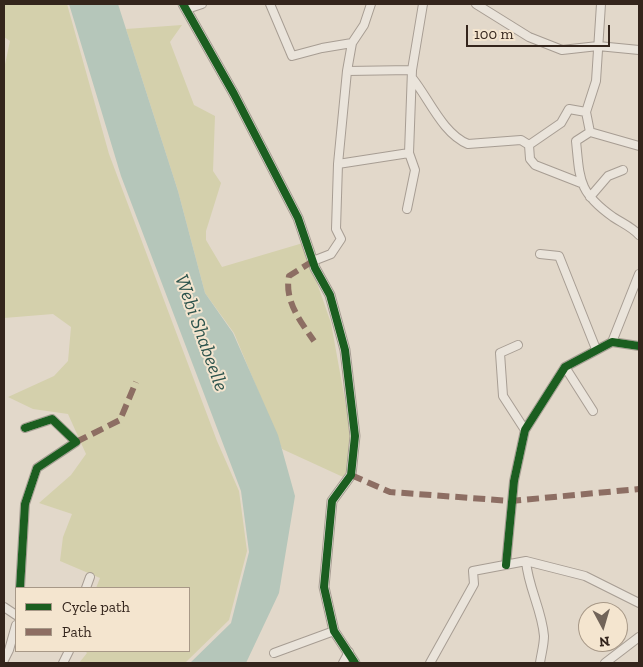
<!DOCTYPE html>
<html>
<head>
<meta charset="utf-8">
<style>
	body { margin:0 }
	#map { position:relative; width:643px; height:667px; overflow:hidden; background:#e2d8ca; font-family:"Zilla Slab",serif }
	canvas { display:block }
	.frame { position:absolute; inset:0; border:5px solid #34251c; pointer-events:none }
	.legend { position:absolute; left:15px; top:587px; width:175px; height:65px; box-sizing:border-box; background:#f4e5cf; border:1px solid #a79887; margin:0; padding:6px 9px; list-style:none; font-size:15px; color:#34251c }
	.legend li { display:flex; align-items:center; gap:10px; height:25px }
	.legend b { width:25px; border:1px solid #a79887 }
	.north { position:absolute; left:578px; top:602px; width:50px; height:50px; box-sizing:border-box; background:#f4e5cf; border:1px solid #a79887; border-radius:50%; rotate:174deg; font-size:14px; font-weight:700; line-height:20px; text-align:center; color:#34251c }
	.north::after { content:''; display:block; margin:auto; width:18px; height:22px; background:#716459; clip-path:polygon(50% 0,100% 100%,50% 72%,0 100%) }
	.scale { position:absolute; left:466px; top:25px; width:144px; height:22px; box-sizing:border-box; border:2px solid #34251c; border-top:0; padding-left:6px; font-size:15px; line-height:18px; white-space:nowrap; color:#34251c; -webkit-text-stroke:4px #f4e5cf; paint-order:stroke }
</style>
</head>
<body>
<div id="map">
<canvas width="643" height="667"></canvas>
<div class="frame"></div>
<ul class="legend">
<li><b style="height:6px;background:#1b5e20"></b>Cycle path</li>
<li><b style="height:6px;background:#8d6e63"></b>Path</li>
</ul>
<div class="north">N</div>
<div class="scale">100 m</div>
</div>
<script>
const ctx = document.querySelector('canvas').getContext('2d');
ctx.lineJoin = 'round';
function fill(path, color) {
  ctx.fillStyle = color;
  ctx.fill(path, 'evenodd');
}
function stroke(path, color, width, dash) {
  ctx.strokeStyle = color;
  ctx.lineWidth = width;
  ctx.lineCap = dash ? 'butt' : 'round';
  ctx.setLineDash(dash || []);
  ctx.stroke(path);
}
function drawText(font, color, halo, rows, align = 'center') {
  ctx.font = font + ' "Zilla Slab",serif';
  ctx.lineWidth = 4;
  ctx.setLineDash([]);
  ctx.textBaseline = 'middle';
  ctx.strokeStyle = halo;
  ctx.fillStyle = color;
  for (const [text, x, y, turn = 0] of rows) {
    ctx.save();
    ctx.translate(x, y);
    ctx.rotate((+turn || 0) * Math.PI / 180);
    ctx.textAlign = isNaN(turn) ? turn : align;
    if (halo) ctx.strokeText(text, 0, 0);
    ctx.fillText(text, 0, 0);
    ctx.restore();
  }
}
fill(new Path2D(`
	M4,4H67L109,154L217,441L239,491L247,551L229,620L185,663H79L87,653L85,651H189V588H96L100,578L60,561L63,537L72,514L39,503L71,475L86,454L68,414L33,409L8,397L54,376L68,361L71,327L53,314L4,318V69L10,41L4,37Z
	M182,25L170,42L194,105L215,116L213,171L221,183L206,231V240L222,267L303,243L331,323L352,439L349,472L343,477L282,449L234,333L205,293L178,191L126,29Z`), '#d4d0ac');
fill(new Path2D(`
	M69,4H118L178,191L205,293L233,333L278,435L295,496L279,593L246,663H190L231,623L249,552L241,491L121,176Z`), '#b5c6ba');
const minor = new Path2D(`
	M270,4L292,56L322,48L352,43
	M476,4L529,37L562,50L598,46L639,50
	M187,9L202,4
	M347,71L412,70
	M413,79C429,99 443,134 468,144L521,140L529,145L530,159L535,165L581,183
	M590,132L586,112L596,81L601,4
	M529,145L561,123L569,109L586,112
	M639,146L590,132L576,141C580,180 578,192 613,217C622,223 632,227 639,235
	M338,164L409,153
	M590,197L608,176L623,170
	M407,209L415,170L409,153L412,70L423,4
	M540,254L559,256L596,349
	M313,261L331,254L341,239L336,229L338,164L347,71L352,43L364,25L371,4
	M612,342L639,274
	M518,345L500,353L503,396L525,430
	M565,367L593,411
	M526,561C528,587 542,610 544,636C544,645 541,655 540,663
	M506,565L514,481L525,430L565,367L612,342L639,346
	M20,588L25,504L37,468L76,442L52,419L25,428
	M86,588L90,577
	M4,607L16,615
	M274,653L334,631
	M4,660L9,650L16,625
	M63,663L69,651
	M343,663L349,652
	M430,663L474,584L473,571L526,561L585,576L639,603
	M605,663L639,637`);
const tertiary = new Path2D(`
	M183,4L234,94L298,218L315,268L330,295L345,350L355,436L351,475L332,501L324,587L334,631L355,663`);
stroke(minor, '#a79d93', 10);
stroke(tertiary, '#a79d93', 11);
stroke(minor, '#eae4db', 8);
stroke(tertiary, '#eae4db', 9);
stroke(new Path2D(`
	M313,261L289,276C284,301 301,322 314,341
	M76,442L120,420L136,382
	M351,475L390,492L511,501L639,489`), '#8d6e63', 6, [12, 6]);
stroke(new Path2D(`
	M183,4L234,94L298,218L315,268L330,295L345,350L355,436L351,475L332,501L324,587L334,631L355,663
	M506,565L514,481L525,430L565,367L612,342L639,346
	M20,588L25,504L37,468L76,442L52,419L25,428`), '#1b5e20', 8);
drawText('italic 20px', '#2c534c', '#f4e5cf', [
	["Webi Shabeelle",201,333,70]
]);
</script>
</body>
</html>
